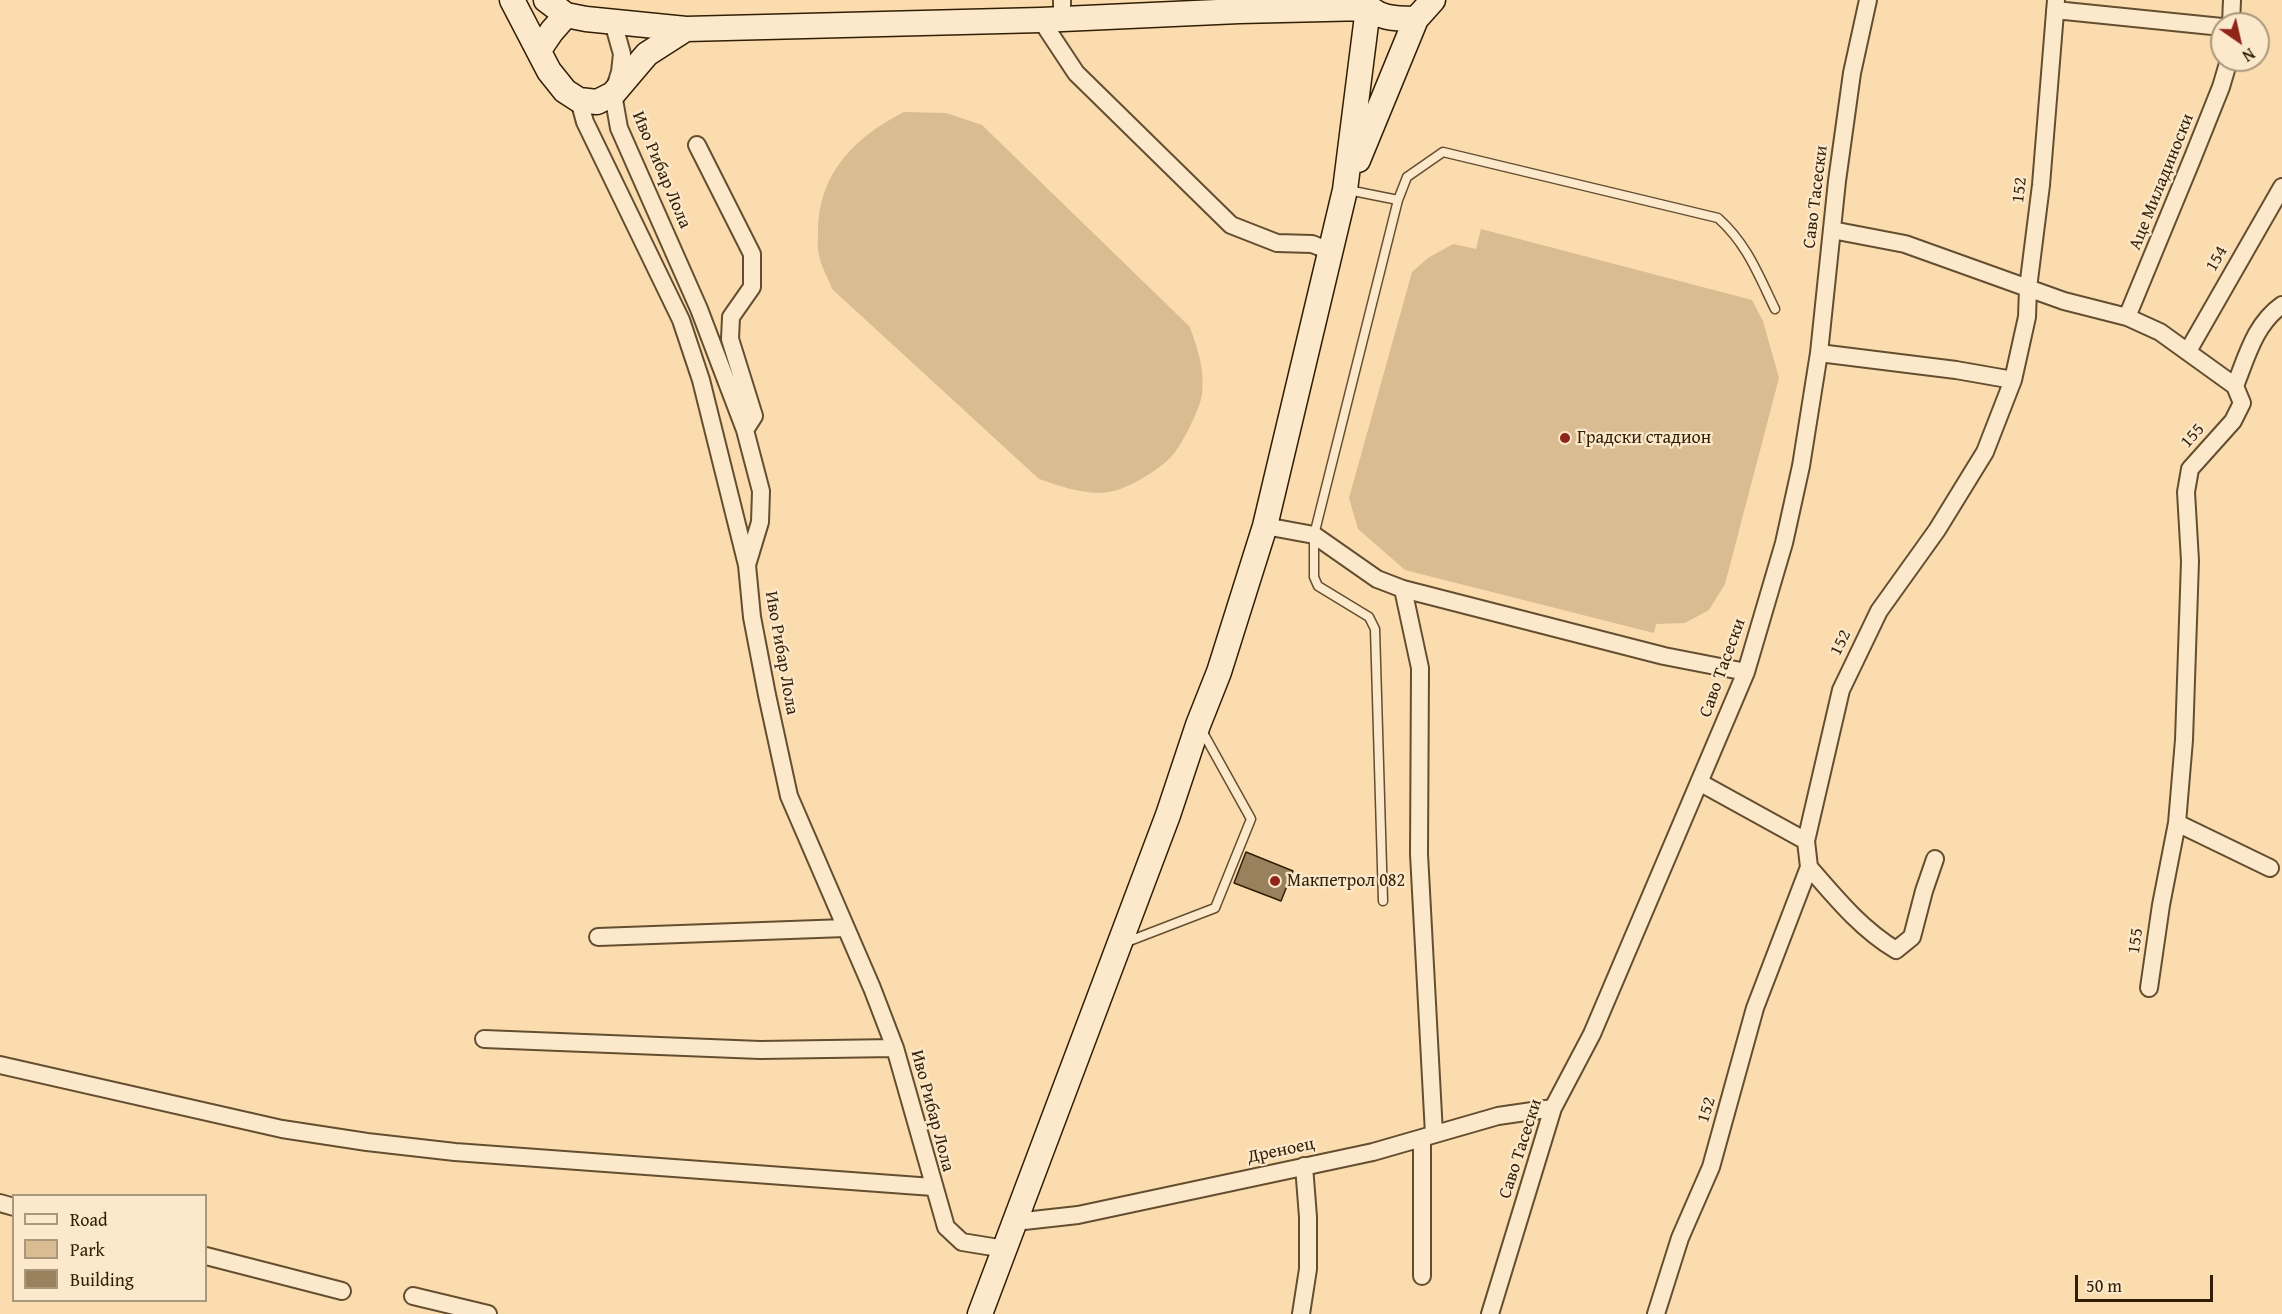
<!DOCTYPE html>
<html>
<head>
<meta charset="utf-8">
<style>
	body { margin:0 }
	#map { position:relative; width:2282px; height:1314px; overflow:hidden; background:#fbdcaf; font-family:"Gentium Book Plus",serif }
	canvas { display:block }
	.legend { position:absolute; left:12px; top:1194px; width:195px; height:108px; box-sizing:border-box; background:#fce8cb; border:2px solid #ab977c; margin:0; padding:8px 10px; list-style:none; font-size:18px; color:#311e05 }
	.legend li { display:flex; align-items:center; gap:12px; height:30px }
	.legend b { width:30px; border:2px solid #ab977c }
	.north { position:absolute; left:2210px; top:12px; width:60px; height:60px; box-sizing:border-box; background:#fce8cb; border:2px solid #ab977c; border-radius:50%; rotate:146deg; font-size:16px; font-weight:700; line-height:24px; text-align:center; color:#311e05 }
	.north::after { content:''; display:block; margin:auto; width:21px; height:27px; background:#8f2418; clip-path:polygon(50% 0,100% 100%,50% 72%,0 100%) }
	.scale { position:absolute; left:2075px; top:1275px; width:138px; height:27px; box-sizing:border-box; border:3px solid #311e05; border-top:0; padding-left:8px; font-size:18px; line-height:21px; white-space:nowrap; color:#311e05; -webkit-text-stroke:4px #fce8cb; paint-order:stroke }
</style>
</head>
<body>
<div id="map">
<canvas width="2282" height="1314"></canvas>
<ul class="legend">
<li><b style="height:8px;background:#fce8cb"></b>Road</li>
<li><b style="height:16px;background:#d9bc92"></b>Park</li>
<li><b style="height:16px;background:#9a815d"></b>Building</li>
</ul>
<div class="north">N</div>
<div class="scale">50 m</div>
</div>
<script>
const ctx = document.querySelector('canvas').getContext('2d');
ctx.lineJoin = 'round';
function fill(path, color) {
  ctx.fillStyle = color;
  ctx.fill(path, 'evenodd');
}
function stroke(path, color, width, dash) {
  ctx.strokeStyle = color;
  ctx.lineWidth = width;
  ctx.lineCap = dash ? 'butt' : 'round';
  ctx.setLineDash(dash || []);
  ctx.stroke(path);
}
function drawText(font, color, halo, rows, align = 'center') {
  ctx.font = font + ' "Gentium Book Plus",serif';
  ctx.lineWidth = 4.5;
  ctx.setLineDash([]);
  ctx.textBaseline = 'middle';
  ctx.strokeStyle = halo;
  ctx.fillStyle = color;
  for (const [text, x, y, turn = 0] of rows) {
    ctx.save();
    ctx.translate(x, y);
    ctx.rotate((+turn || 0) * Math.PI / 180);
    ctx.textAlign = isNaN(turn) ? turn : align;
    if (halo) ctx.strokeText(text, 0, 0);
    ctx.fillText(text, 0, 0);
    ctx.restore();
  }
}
fill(new Path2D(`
	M904,112L946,113L982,125L1190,327C1198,351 1205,369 1202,395C1199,411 1180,450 1168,460C1152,474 1123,492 1102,493C1079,493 1060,486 1039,479L832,289C828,278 821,266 819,255C817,248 818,239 818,232C818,173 855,137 904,112Z
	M1481,229L1752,300L1763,321L1779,378L1725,584L1709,610L1685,623L1656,624L1654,633L1405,570L1358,529L1349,498L1412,272L1428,258L1453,244L1476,249Z`), '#d9bc92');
const building = new Path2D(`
	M1246,852L1293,871L1281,901L1234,883Z`);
fill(building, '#9a815d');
stroke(building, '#311e05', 1.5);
const lane = new Path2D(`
	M1348,190L1398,200
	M1383,901L1375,629L1369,617L1318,586L1314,577V535L1398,200L1407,177L1443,152L1718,218C1747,244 1758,274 1775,309
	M1124,943L1215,908L1251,819L1201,729`);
const street = new Path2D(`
	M2055,10L2222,27
	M1041,20L1076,73L1231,225L1277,243L1312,244L1330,251
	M1062,20V0
	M613,22L622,54L620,72L613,94L619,128L699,309L745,430L761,491L760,522L747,565L752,617L767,695L789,796L872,988L895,1048L946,1227L962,1242L1005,1249
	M2231,24L2232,0
	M579,100L585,122L681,320L701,380L747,565
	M697,145L752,254V287L731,317L730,339L754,416L745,430
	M1832,230L1905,244L2064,301L2127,317L2160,332L2235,386L2242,403L2233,421L2190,469L2186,492L2190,561L2184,740L2177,823L2161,905L2149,988
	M2127,317L2193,157L2221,87L2229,60
	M2188,351L2282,187
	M1819,353L1956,370L2013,380
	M2235,386C2247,356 2255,324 2282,305
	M1265,526L1314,535L1377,579L1403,589L1664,656L1746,672
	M1403,589L1420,668L1419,854L1434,1134
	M1699,782L1806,841
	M2177,823L2270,868
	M1809,867C1836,898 1861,929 1896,950L1912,937L1924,891L1935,859
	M598,937L845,928
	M484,1039L760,1050L895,1048
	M0,1065L282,1129L367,1142L455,1152L933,1187
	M0,1203L14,1207
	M1015,1222L1078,1215L1373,1152L1498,1116L1553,1108
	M206,1256L342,1291
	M1422,1276V1138
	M413,1296L488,1314
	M1301,1314L1308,1269V1217L1304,1166
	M1490,1314L1553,1108L1592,1034L1746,672L1784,543L1801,466L1819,353L1837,181L1852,73L1868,0
	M1656,1314L1680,1238L1711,1167L1755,1008L1809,867L1806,841L1841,690L1879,611L1937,530L1985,452L2013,380L2027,317L2028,288L2041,185L2056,0`);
const secondary = new Path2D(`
	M512,0L549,71L565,91L579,100L597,102L613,94L647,54L686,29
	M546,0L566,15L586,19L686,29L1041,20L1239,11L1368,8
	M1363,0C1375,19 1395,19 1416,19L1433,0
	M539,50L552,31L566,15
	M1358,160L1416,19
	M980,1314L1168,815L1198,725L1219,672L1265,526L1345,190L1368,8`);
stroke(lane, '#644e30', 11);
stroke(street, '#644e30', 20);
stroke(secondary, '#311e05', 27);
stroke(lane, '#fce8cb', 8);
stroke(street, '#fce8cb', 16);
stroke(secondary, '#fce8cb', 24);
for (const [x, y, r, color] of [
	[1565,438,6,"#8f2418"],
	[1275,881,6,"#8f2418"]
]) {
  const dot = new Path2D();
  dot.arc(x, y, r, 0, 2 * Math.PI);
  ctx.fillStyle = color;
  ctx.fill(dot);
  stroke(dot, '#fce8cb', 2);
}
drawText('18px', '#311e05', '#fce8cb', [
	["Иво Рибар Лола",661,170,67],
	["Аце Миладиноски",2162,182,-68],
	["152",2020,190,-84],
	["Саво Тасески",1816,197,-83],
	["154",2217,259,-60],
	["155",2193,436,-49],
	["152",1841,643,-64],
	["Иво Рибар Лола",781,653,80],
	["Саво Тасески",1723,668,-70],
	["155",2136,941,-82],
	["152",1707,1110,-73],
	["Иво Рибар Лола",932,1111,75],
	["Саво Тасески",1521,1149,-72],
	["Дреноец",1281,1151,-12]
]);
drawText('18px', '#311e05', '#fce8cb', [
	["Градски стадион",1577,438],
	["Макпетрол 082",1287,881]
], 'left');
</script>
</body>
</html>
